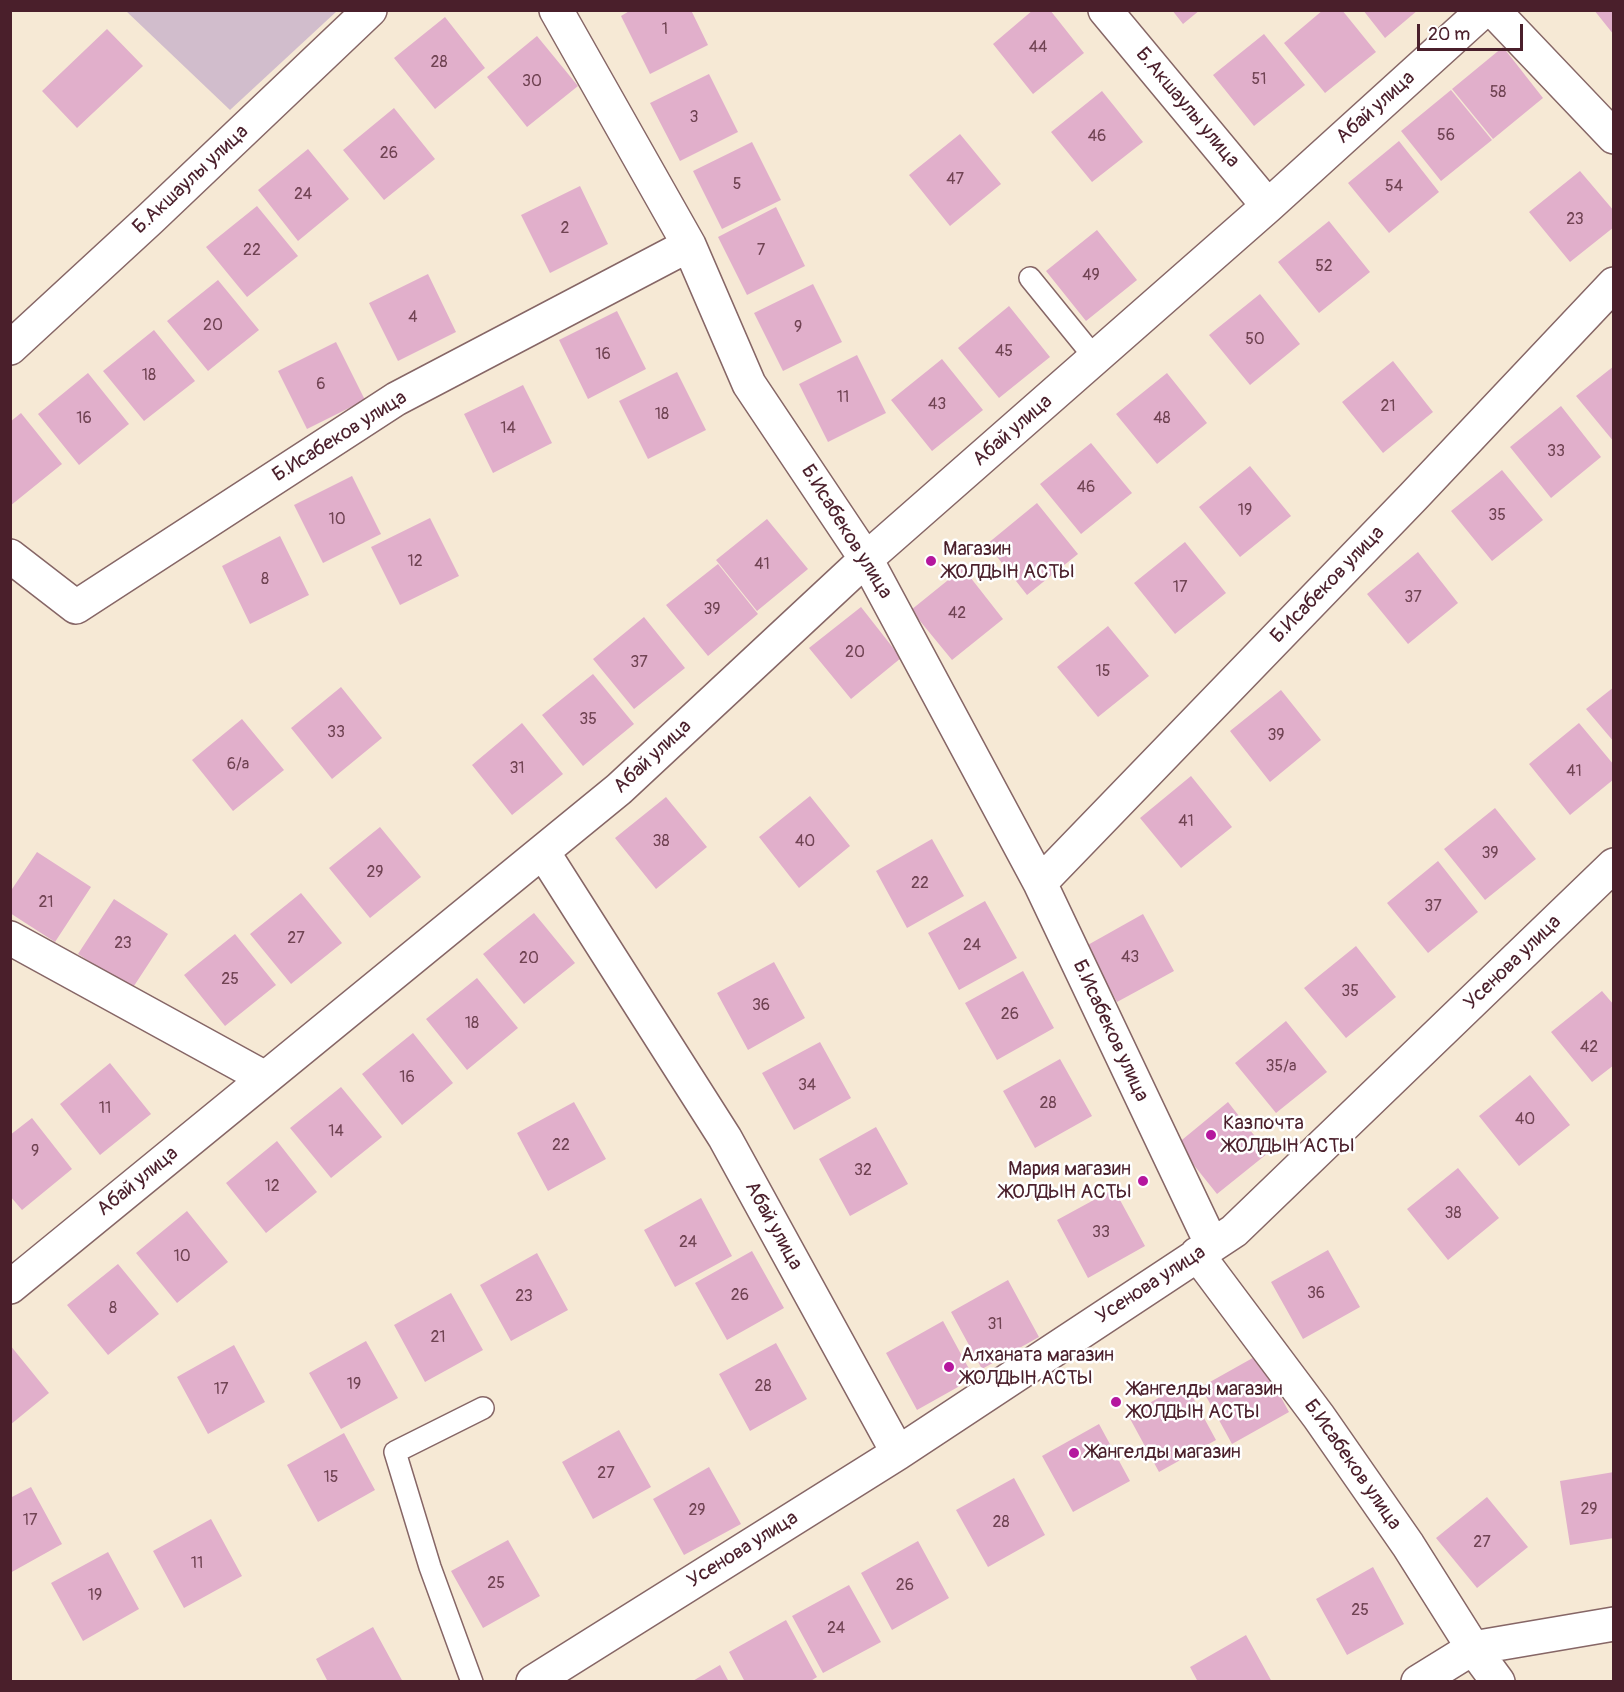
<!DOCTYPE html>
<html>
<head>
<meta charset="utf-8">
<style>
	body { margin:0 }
	#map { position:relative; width:1624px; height:1692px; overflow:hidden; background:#f6e9d5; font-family:Pangolin,sans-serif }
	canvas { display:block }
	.frame { position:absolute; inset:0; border:12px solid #4a1f2b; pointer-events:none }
	.scale { position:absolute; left:1417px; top:24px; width:106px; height:27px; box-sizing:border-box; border:3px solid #4a1f2b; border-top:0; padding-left:8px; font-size:18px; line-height:21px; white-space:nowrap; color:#4a1f2b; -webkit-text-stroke:4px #fff; paint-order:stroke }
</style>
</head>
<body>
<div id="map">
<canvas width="1624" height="1692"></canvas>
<div class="frame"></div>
<div class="scale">20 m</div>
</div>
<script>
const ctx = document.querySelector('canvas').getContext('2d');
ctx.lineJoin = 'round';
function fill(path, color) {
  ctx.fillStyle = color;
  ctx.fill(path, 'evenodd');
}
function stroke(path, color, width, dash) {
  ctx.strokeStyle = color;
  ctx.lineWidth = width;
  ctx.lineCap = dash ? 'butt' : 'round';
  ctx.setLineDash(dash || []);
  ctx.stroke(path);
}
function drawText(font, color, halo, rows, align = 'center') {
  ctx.font = font + ' Pangolin,sans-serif';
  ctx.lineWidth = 5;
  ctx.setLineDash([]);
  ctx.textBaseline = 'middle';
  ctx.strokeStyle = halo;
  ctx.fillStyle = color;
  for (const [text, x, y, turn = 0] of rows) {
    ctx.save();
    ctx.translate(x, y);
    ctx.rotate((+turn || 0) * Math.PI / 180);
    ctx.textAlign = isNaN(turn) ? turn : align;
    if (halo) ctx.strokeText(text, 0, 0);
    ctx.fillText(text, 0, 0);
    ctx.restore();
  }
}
fill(new Path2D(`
	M126,11H337L230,110Z`), '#d1bdcc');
fill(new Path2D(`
	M631,10H691L708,45L650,74L621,16Z
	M1033,10H1050L1084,53L1033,94L993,44Z
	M1172,10H1200L1183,24Z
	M1323,10H1342L1376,52L1325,93L1284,43Z
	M1363,10H1418L1385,38Z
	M1594,10H1614V35Z
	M445,17L485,68L435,109L394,58Z
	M107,29L143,66L77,128L42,91Z
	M1264,34L1305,85L1254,126L1213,75Z
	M537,36L578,86L527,127L487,77Z
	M1503,47L1543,98L1493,139L1452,89Z
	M709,74L738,132L680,161L650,103Z
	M1451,90L1492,140L1441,181L1401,131Z
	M1102,91L1143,142L1092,182L1051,132Z
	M394,108L435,159L384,200L343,150Z
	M960,134L1001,184L950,226L909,175Z
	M1399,141L1439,192L1389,233L1348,183Z
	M752,142L781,200L722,229L693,171Z
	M308,149L349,199L298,241L258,190Z
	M1580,171L1614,211V227L1570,262L1529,212Z
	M580,186L608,244L550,273L521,215Z
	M257,206L298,256L247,297L206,247Z
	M776,207L805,266L747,295L718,237Z
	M1329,221L1370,272L1319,313L1278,262Z
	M1097,230L1137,280L1086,321L1046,271Z
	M428,274L456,332L398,361L369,303Z
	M218,280L259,330L208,371L167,321Z
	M813,284L842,342L783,371L754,313Z
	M1260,294L1300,344L1250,385L1209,335Z
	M1009,306L1050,357L999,398L958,348Z
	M617,311L646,369L588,399L559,340Z
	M154,330L195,381L144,421L103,371Z
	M336,342L365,400L307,429L278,371Z
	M857,355L886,413L828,442L799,384Z
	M942,359L983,410L932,451L891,400Z
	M1393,361L1433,412L1383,453L1342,402Z
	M1614,366V442L1576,396Z
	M677,372L706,430L648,459L619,401Z
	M88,373L129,424L79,465L38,414Z
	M1167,373L1207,423L1157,464L1116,414Z
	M523,385L552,443L493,473L464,414Z
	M1561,406L1601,457L1551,498L1510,447Z
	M21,413L62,464L10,506V422Z
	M1091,443L1132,493L1081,534L1040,484Z
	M1250,466L1291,516L1240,557L1199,507Z
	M1502,470L1543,520L1492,561L1451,511Z
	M352,476L381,534L323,563L294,505Z
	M1037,503L1078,554L1027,595L987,544Z
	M430,518L459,576L400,605L371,547Z
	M767,519L808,569L757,611L716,560Z
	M280,536L309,595L250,624L222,566Z
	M1185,542L1226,593L1175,634L1134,583Z
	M1418,552L1458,603L1408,644L1367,594Z
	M718,564L758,614L708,656L666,605Z
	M963,568L1003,619L952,660L911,610Z
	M861,607L901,658L851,699L809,648Z
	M644,617L685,668L634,709L593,659Z
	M1108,626L1149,676L1098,717L1057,667Z
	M593,674L634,724L583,766L542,715Z
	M341,687L382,738L332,779L291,728Z
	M1614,687V742L1586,709Z
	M1281,690L1321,740L1270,782L1230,731Z
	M242,719L284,770L233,811L192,760Z
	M522,723L563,774L512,815L472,765Z
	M1579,723L1614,765V779L1570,815L1529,764Z
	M1191,776L1232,827L1181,868L1140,818Z
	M810,796L850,846L799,888L759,837Z
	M666,797L707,847L656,889L615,838Z
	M1495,808L1536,859L1485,900L1444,849Z
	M380,827L421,877L370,918L329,868Z
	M932,839L964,896L907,928L876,871Z
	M37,852L91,887L55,942L10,913V892Z
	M1438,861L1478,912L1428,953L1387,903Z
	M301,893L342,943L291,984L250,934Z
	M114,899L168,934L132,989L78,954Z
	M985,901L1017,958L959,990L928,933Z
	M534,913L575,963L524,1004L483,954Z
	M1143,914L1174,971L1117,1002L1086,946Z
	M235,934L276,985L225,1026L184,975Z
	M1356,946L1396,997L1346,1038L1304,988Z
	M774,962L805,1018L748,1050L717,993Z
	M1023,971L1054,1028L997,1060L965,1003Z
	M477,978L518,1028L467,1070L426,1019Z
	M1602,991L1614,1005V1065L1592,1082L1551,1032Z
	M1286,1021L1327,1072L1276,1113L1235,1063Z
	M413,1033L453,1083L402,1125L362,1074Z
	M820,1042L851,1098L794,1130L762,1073Z
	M1060,1059L1092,1116L1035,1148L1003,1091Z
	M110,1063L151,1114L100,1155L60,1104Z
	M1530,1075L1570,1125L1519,1166L1479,1116Z
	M341,1087L382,1137L331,1178L290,1128Z
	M574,1102L606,1159L548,1191L517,1133Z
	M1228,1102L1268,1153L1217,1194L1177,1144Z
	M32,1118L72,1169L22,1210L10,1196V1135Z
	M876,1127L908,1184L850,1216L819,1159Z
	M277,1141L317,1192L266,1233L226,1183Z
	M1458,1168L1499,1218L1448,1260L1407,1209Z
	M1114,1189L1145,1246L1088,1278L1057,1220Z
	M701,1198L732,1256L675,1287L644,1230Z
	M187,1211L228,1262L177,1303L136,1253Z
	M1328,1250L1360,1307L1303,1339L1271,1282Z
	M752,1251L784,1308L727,1340L695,1283Z
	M537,1253L568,1310L511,1341L480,1285Z
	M118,1264L159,1314L108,1355L67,1305Z
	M1008,1280L1039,1337L982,1369L951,1312Z
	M451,1293L483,1350L425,1382L394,1325Z
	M943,1321L974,1378L917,1410L886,1353Z
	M366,1341L398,1398L341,1429L309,1373Z
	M776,1343L807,1399L750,1431L719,1374Z
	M10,1345L49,1393L10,1425Z
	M234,1345L265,1402L208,1434L177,1377Z
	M1258,1355L1289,1412L1232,1444L1201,1387Z
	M1185,1383L1216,1440L1159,1472L1128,1415Z
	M1099,1424L1130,1481L1073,1512L1042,1456Z
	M619,1430L651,1487L593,1519L562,1462Z
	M344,1433L375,1490L318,1522L287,1465Z
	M709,1467L741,1524L684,1555L653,1499Z
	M1614,1472V1538L1570,1545L1560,1481Z
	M1014,1478L1045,1535L988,1567L956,1510Z
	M31,1487L62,1544L10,1573V1498Z
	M1487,1497L1528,1547L1477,1588L1436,1538Z
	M211,1519L242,1576L184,1608L153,1551Z
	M508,1540L540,1596L483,1628L451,1571Z
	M918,1541L949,1598L892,1630L861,1573Z
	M108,1552L139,1609L83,1641L51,1583Z
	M1373,1567L1404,1624L1347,1655L1316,1599Z
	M849,1585L881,1642L823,1673L792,1616Z
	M786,1620L817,1677L809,1682H745L729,1652Z
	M373,1627L403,1682H328L316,1659Z
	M1246,1635L1272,1682H1198L1190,1667Z
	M720,1665L729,1682H691Z`), '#e1afcb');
const lane = new Path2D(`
	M1030,278L1095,358
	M472,1682L430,1567L395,1452L483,1408`);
const street = new Path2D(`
	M556,10L689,245L749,384L866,559L1040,883L1212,1245
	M1105,10L1268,206
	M1493,10L1614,137
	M10,348L150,219L370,10
	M10,556L76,607L396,399L689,245
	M543,852L725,1138L898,1453
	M1040,883L1413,497L1614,284
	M10,938L265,1078
	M1197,1254L1319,1417L1408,1545L1473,1648L1498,1682
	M10,1287L619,789L866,559L1268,206L1484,10
	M533,1682L898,1453L1234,1231L1614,865
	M1418,1682L1473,1648L1614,1624`);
stroke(lane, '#866666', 24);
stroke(street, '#866666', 36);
stroke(lane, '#fff', 21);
stroke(street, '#fff', 33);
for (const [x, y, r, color] of [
	[931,561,6,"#b5179e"],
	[1211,1135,6,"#b5179e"],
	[1143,1181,6,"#b5179e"],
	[949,1367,6,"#b5179e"],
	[1116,1402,6,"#b5179e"],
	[1074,1453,6,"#b5179e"]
]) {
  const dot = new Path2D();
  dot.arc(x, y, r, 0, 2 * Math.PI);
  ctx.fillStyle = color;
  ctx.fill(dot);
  stroke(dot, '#fff', 2);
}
drawText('16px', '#704353', null, [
	["1",665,30],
	["44",1038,48],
	["28",439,63],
	["51",1259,80],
	["30",532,82],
	["58",1498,93],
	["3",694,118],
	["56",1446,136],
	["46",1097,137],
	["26",389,154],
	["47",955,180],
	["5",737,185],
	["54",1394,187],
	["24",303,195],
	["23",1575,220],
	["2",565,229],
	["22",252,251],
	["7",761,251],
	["52",1324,267],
	["49",1091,276],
	["4",413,318],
	["20",213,326],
	["9",798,328],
	["50",1255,340],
	["45",1004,352],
	["16",603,355],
	["18",149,376],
	["6",321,385],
	["11",843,398],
	["43",937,405],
	["21",1388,407],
	["18",662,415],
	["16",84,419],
	["48",1162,419],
	["14",508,429],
	["33",1556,452],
	["46",1086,488],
	["19",1245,511],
	["35",1497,516],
	["10",337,520],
	["12",415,562],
	["41",762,565],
	["8",265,580],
	["17",1180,588],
	["37",1413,598],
	["39",712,610],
	["42",957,614],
	["20",855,653],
	["37",639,663],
	["15",1103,672],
	["35",588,720],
	["33",336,733],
	["39",1276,736],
	["6/a",238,765],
	["31",517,769],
	["41",1574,772],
	["41",1186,822],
	["38",661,842],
	["40",805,842],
	["39",1490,854],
	["29",375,873],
	["22",920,884],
	["21",46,903],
	["37",1433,907],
	["27",296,939],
	["23",123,944],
	["24",972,946],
	["43",1130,958],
	["20",529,959],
	["25",230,980],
	["35",1350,992],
	["36",761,1006],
	["26",1010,1015],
	["18",472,1024],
	["42",1589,1048],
	["35/a",1281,1067],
	["16",407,1078],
	["34",807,1086],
	["28",1048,1104],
	["11",105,1109],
	["40",1525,1120],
	["14",336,1132],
	["22",561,1146],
	["9",35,1152],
	["32",863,1171],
	["12",272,1187],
	["38",1453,1214],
	["33",1101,1233],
	["24",688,1243],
	["10",182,1257],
	["36",1316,1294],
	["26",740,1296],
	["23",524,1297],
	["8",113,1309],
	["31",995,1325],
	["21",438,1338],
	["19",354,1385],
	["28",763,1387],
	["17",221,1390],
	["27",606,1474],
	["15",331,1478],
	["29",1589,1510],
	["29",697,1511],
	["17",30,1521],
	["28",1001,1523],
	["27",1482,1543],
	["11",197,1564],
	["25",496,1584],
	["26",905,1586],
	["19",95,1596],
	["25",1360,1611],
	["24",836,1629]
]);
drawText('20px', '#4a1f2b', '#fff', [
	["Б.Акшаулы улица",1187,108,50],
	["Абай улица",1376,108,-42],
	["Б.Акшаулы улица",191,180,-43],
	["Абай улица",1013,431,-41],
	["Б.Исабеков улица",340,437,-32],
	["Б.Исабеков улица",846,532,58],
	["Б.Исабеков улица",1328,585,-46],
	["Абай улица",653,757,-43],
	["Усенова улица",1513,963,-44],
	["Б.Исабеков улица",1110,1031,65],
	["Абай улица",138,1182,-39],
	["Абай улица",773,1226,61],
	["Усенова улица",1151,1285,-33],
	["Б.Исабеков улица",1352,1465,55],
	["Усенова улица",743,1550,-32]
]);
drawText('20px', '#4a1f2b', '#fff', [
	["Магазин",943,550],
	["ЖОЛДЫН АСТЫ",943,573],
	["Казпочта",1223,1124],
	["ЖОЛДЫН АСТЫ",1223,1147],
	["Мария магазин",1131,1170,"right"],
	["ЖОЛДЫН АСТЫ",1131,1193,"right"],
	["Алханата магазин",961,1356],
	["ЖОЛДЫН АСТЫ",961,1379],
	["Жангелды магазин",1128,1390],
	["ЖОЛДЫН АСТЫ",1128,1413],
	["Жангелды магазин",1086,1453]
], 'left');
</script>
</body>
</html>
